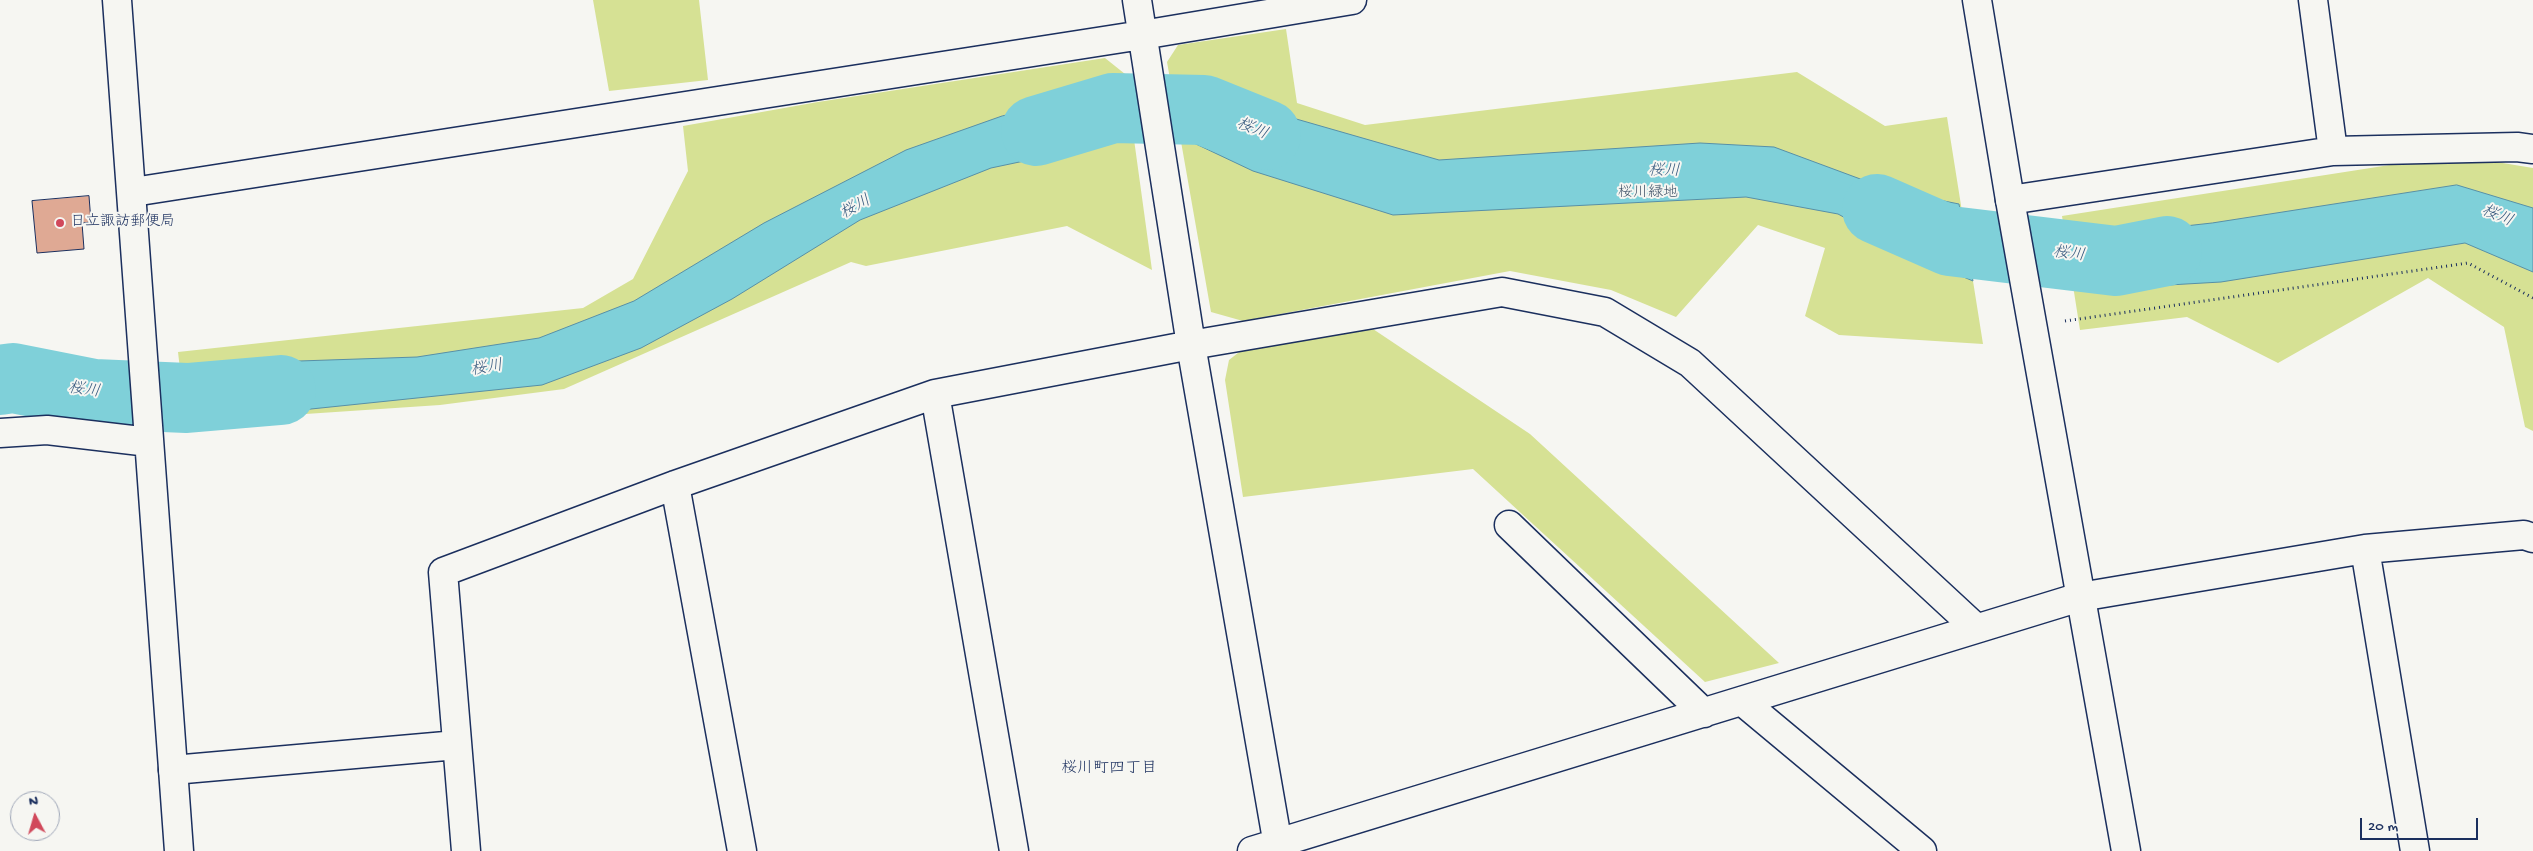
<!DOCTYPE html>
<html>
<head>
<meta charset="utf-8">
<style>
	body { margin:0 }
	#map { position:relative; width:2533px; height:851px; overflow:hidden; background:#f6f6f2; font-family:"Gochi Hand",sans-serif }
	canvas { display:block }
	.north { position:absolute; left:10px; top:791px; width:50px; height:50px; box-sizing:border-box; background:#f6f6f2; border:1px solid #9ea6b7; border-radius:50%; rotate:354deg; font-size:14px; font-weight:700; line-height:20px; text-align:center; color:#1b2f5e }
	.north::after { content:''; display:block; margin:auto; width:18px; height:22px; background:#d1495b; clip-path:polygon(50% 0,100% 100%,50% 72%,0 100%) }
	.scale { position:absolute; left:2360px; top:818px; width:118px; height:22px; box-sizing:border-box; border:2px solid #1b2f5e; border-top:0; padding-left:6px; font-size:15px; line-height:18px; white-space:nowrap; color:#1b2f5e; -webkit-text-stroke:4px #f6f6f2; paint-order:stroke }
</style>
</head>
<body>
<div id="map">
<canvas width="2533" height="851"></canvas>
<div class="north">N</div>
<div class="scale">20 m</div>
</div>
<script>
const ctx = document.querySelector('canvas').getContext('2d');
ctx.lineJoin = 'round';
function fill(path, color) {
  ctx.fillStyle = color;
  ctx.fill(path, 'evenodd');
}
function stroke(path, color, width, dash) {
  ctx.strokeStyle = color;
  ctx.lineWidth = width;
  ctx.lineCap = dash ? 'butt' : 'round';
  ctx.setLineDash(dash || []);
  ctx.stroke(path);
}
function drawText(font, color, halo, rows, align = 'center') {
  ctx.font = font + ' "Gochi Hand","Klee One",sans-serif';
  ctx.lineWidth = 4;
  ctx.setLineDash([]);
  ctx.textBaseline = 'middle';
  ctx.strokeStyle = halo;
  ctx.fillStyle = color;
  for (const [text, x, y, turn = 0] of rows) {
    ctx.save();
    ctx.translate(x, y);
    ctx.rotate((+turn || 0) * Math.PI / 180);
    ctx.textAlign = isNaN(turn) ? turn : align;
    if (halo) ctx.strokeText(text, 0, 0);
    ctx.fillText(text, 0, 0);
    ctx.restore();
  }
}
fill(new Path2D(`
	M593,0H699L708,80L609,91Z
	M1286,29L1297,103L1365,125L1797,72L1885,126L1947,117L1983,344L1839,335L1805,316L1825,248L1758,225L1676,317L1611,290L1510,271L1243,321L1211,312L1167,62L1178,45Z
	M1105,58L1125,74L1152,270L1067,226L866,266L851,262L564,389L440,405L186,422L178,352L583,308L633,279L688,171L683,126L818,102Z
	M2454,155L2533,168V431L2525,427L2504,327L2428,278L2278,363L2187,317L2080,330L2062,216Z
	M1373,329L1530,434L1779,663L1705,682L1473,469L1243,497L1225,380L1229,360L1243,349Z`), '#d6e194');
const water = new Path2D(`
	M1171,83L1439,160L1700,143L1774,147L1890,190L1959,204L1973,281L1923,260L1838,214L1746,197L1393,215L1253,171L1179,136Z
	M1125,91L1133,138L991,168L860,220L732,299L641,348L542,385L186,422L181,365L417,357L539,338L634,301L764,223L906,150L1002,116Z
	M2457,185L2533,208V272L2465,243L2221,282L2081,290L2068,239L2212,223Z
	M17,357L60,372L104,377L108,411L42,396L0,399V359Z`);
fill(water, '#7fd0d9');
stroke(water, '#5790a8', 1);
stroke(new Path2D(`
	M1036,131L1113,108L1204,110L1266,135
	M1877,209L1950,241L2116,261L2167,251
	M0,380L13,378L94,394L187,398L281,390`), '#7fd0d9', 70);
const building = new Path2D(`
	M89,196L91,222L82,223L84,249L37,253L32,201Z`);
fill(building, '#dfa994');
stroke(building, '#1b2f5e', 1);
const street = new Path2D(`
	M1137,0L1191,345L1279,851
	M2313,0L2333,151
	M133,192L1142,35L1352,0
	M2010,200L2333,151L2517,147L2533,149
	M935,394L1014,851
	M675,485L742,851
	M1509,525L1704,713
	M2365,549L2415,851
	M1742,701L1922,851
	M173,770L457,745
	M466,851L443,572L675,485L935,394L1191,345L1502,292L1605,312L1690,363L1976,628
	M1252,851L2080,597L2365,549L2524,535L2533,538`);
const secondary = new Path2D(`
	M117,0L179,851
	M1977,0L2010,200L2126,851
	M0,433L47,430L149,442`);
stroke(street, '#1b2f5e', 31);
stroke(secondary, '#1b2f5e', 31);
stroke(new Path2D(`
	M2065,321L2468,263L2533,298`), '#1b2f5e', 3, [1, 4]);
stroke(street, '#f6f6f2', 28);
stroke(secondary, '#f6f6f2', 28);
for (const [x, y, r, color] of [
	[60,223,5,"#d1495b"]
]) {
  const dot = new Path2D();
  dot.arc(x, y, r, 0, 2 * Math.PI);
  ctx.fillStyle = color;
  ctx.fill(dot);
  stroke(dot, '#f6f6f2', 2);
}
drawText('15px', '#405369', '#f6f6f2', [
	["桜川緑地",1648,194]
]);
drawText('15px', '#1b2f5e', '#f6f6f2', [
	["日立諏訪郵便局",70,223]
], 'left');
drawText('italic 16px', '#34577d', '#f6f6f2', [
	["桜川",1252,130,23],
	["桜川",1664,172,1],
	["桜川",856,208,-29],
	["桜川",2497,217,23],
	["桜川",2069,255,7],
	["桜川",487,369,-9],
	["桜川",84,391,8]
]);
drawText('16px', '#1b2f5e', '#f6f6f2', [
	["桜川町四丁目",1109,770]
]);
</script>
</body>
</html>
